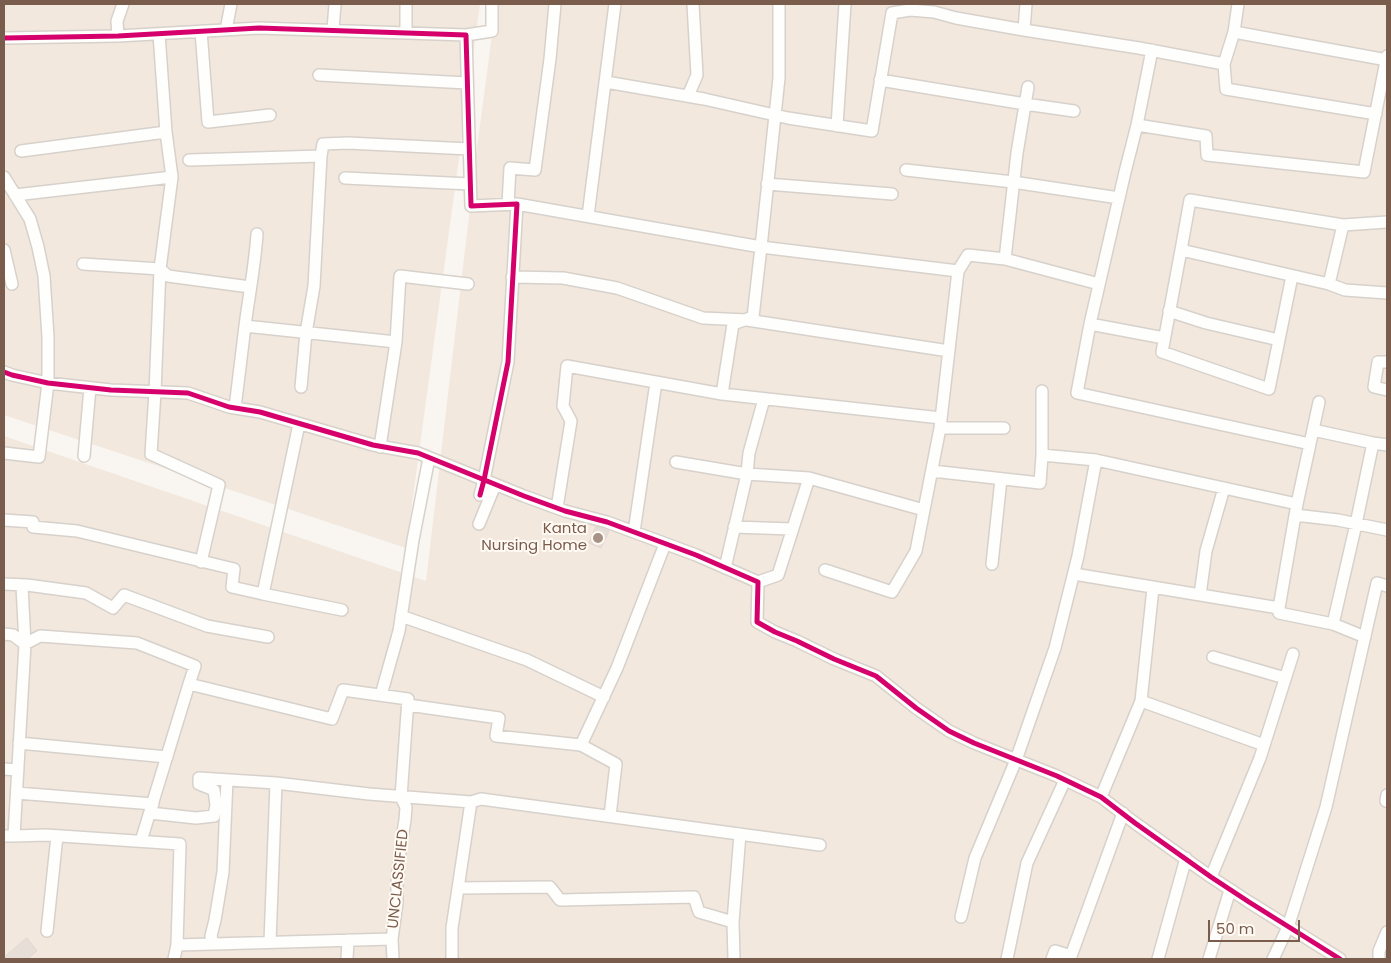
<!DOCTYPE html>
<html>
<head>
<meta charset="utf-8">
<style>
	body { margin:0 }
	#map { position:relative; width:1391px; height:963px; overflow:hidden; background:#f9f5f0; font-family:Poppins,sans-serif }
	canvas { display:block }
	.frame { position:absolute; inset:0; border:5px solid #7a5c4d; pointer-events:none }
	.scale { position:absolute; left:1208px; top:920px; width:92px; height:22px; box-sizing:border-box; border:2px solid #7a5c4d; border-top:0; padding-left:6px; font-size:15px; line-height:18px; white-space:nowrap; color:#7a5c4d; -webkit-text-stroke:4px #fffaf3; paint-order:stroke }
</style>
</head>
<body>
<div id="map">
<canvas width="1391" height="963"></canvas>
<div class="frame"></div>
<div class="scale">50 m</div>
</div>
<script>
const ctx = document.querySelector('canvas').getContext('2d');
ctx.lineJoin = 'round';
function fill(path, color) {
  ctx.fillStyle = color;
  ctx.fill(path, 'evenodd');
}
function stroke(path, color, width, dash) {
  ctx.strokeStyle = color;
  ctx.lineWidth = width;
  ctx.lineCap = dash ? 'butt' : 'round';
  ctx.setLineDash(dash || []);
  ctx.stroke(path);
}
function drawText(font, color, halo, rows, align = 'center') {
  ctx.font = font + ' Poppins,sans-serif';
  ctx.lineWidth = 4;
  ctx.setLineDash([]);
  ctx.textBaseline = 'middle';
  ctx.strokeStyle = halo;
  ctx.fillStyle = color;
  for (const [text, x, y, turn = 0] of rows) {
    ctx.save();
    ctx.translate(x, y);
    ctx.rotate((+turn || 0) * Math.PI / 180);
    ctx.textAlign = isNaN(turn) ? turn : align;
    if (halo) ctx.strokeText(text, 0, 0);
    ctx.fillText(text, 0, 0);
    ctx.restore();
  }
}
fill(new Path2D(`
	M4,4H480L406,548L4,415Z
	M496,4H1387V959H4V436L426,581L477,148Z`), '#f2e8de');
const building = new Path2D(`
	M596,527L609,531L601,548L589,543Z
	M27,938L37,951L27,959H4V958Z`);
fill(building, '#e6ded7');
stroke(building, '#e2d8d2', 1);
const minor = new Path2D(`
	M779,4V78L761,247L958,271L940,428L916,551L892,592L825,570
	M1026,4L1024,30L1139,48L1224,64L1234,32L1238,4
	M226,30L231,4
	M333,30L335,4
	M201,31L208,122L270,115
	M1234,32L1387,60
	M406,33V4
	M159,34L166,132
	M466,35L492,31V4
	M118,36L117,21L123,4
	M4,38L118,36L259,28L466,35L471,206L517,204L508,362L484,480L480,495
	M1224,64L1226,89L1376,114
	M319,75L467,83
	M880,80L1025,104L1074,111
	M606,82L704,99L788,118L872,131L892,13L910,10L934,12L956,18L1024,30
	M688,96L697,75L693,4
	M1137,125L1152,50
	M837,126L845,4
	M21,151L166,132L172,177
	M189,160L321,156L323,144L348,143L469,149
	M906,170L1013,182L1119,198
	M4,177L30,219L38,247L44,276L48,337V383L39,457L4,453
	M345,178L470,184
	M767,184L892,194
	M15,195L172,177L160,269L168,276L250,287
	M508,204L510,168L535,170L550,59L555,4
	M517,204L761,247L753,317L733,324L722,394L567,366L563,406L571,421L557,508
	M588,216L615,4
	M4,250L12,284
	M1181,250L1190,200L1343,225
	M1005,259L1017,153L1028,87
	M83,264L160,269L155,392L151,454L219,485L201,562
	M958,271L968,255L1005,259L1099,284
	M1292,276L1269,389L1162,352L1181,250L1329,284L1343,225L1387,222
	M512,277L563,278L617,288L703,318L747,320L949,351
	M1329,284L1345,290L1387,293
	M1169,311L1206,323L1279,340
	M1090,324L1125,172L1137,125L1206,136L1207,155L1364,172L1387,56
	M245,326C249,295 255,265 257,234
	M1164,338L1090,324L1077,393L1310,444
	M396,342L400,276L468,284
	M1387,362H1378L1374,387L1387,390
	M4,372L12,375L48,383L111,390L188,393L229,407L260,412L373,445L418,453L524,496L565,511L607,522L696,555L758,582L757,622L775,632L797,641L834,659L876,676L916,708L949,731L974,743L1057,776L1101,797L1135,823L1211,877L1249,902L1340,959
	M301,387L306,333L314,286L321,156
	M1042,391V455
	M722,394L941,418
	M235,408L245,326L396,342L380,447
	M299,424L263,594L342,610
	M940,428H1004
	M1313,430L1373,443L1387,445
	M84,456L90,388
	M676,462L747,474L809,478
	M932,471L1040,483L1042,455L1096,460
	M1295,515L1338,520L1387,530
	M4,520L33,522V527L77,531L234,569L232,587L263,594
	M479,524L495,485
	M734,527L792,529
	M634,532L655,389
	M992,564L1001,479
	M725,568L747,474L749,453L764,399
	M1074,574L1279,608L1297,504
	M758,582L778,575L809,478L924,510
	M4,584L27,585L86,593L113,608L124,595L207,626L268,637
	M1200,595L1206,551L1224,488
	M1279,613L1333,624L1365,637
	M401,616L527,660L604,697
	M1333,624L1356,524L1373,443
	M4,634L13,635L25,644L40,636L137,643L195,666L189,684
	M1213,657L1285,678
	M381,695L399,631L413,540L429,458
	M1141,701L1264,745
	M408,705L499,718L496,736L581,745L617,668L665,544
	M19,743L167,757
	M581,745L616,764L610,816
	M4,769L18,770
	M17,793L153,804
	M1101,797L1141,701L1153,588
	M1386,801L1387,795
	M471,802L481,799L820,845
	M150,813L196,818L214,816L216,805L214,790L199,784V778L276,783L369,794L471,802L452,928V959
	M4,836H14L25,644L22,586
	M14,836L46,835L180,844L177,945
	M141,841L189,684L332,719L343,690L408,699L401,797L406,807L405,820L400,851L397,883V903L392,939
	M1211,877L1260,758L1293,654
	M458,888L550,887L560,900L694,897L699,912L733,922
	M961,917L975,858L1016,760L1055,648L1078,556L1096,460L1297,504L1319,402
	M47,931L57,836
	M270,942L276,783
	M213,944L211,936L215,920L223,872L227,780
	M174,959L177,945L392,939L393,959
	M347,959L348,940
	M734,959L733,922L740,834
	M1007,959L1027,863L1065,780
	M1052,959L1055,951L1071,956L1123,813
	M1158,959L1186,858
	M1209,959L1230,890
	M1273,959L1288,927L1326,807L1377,583L1387,586
	M1379,959V951L1387,932`);
stroke(minor, '#d7d1cb', 14);
stroke(minor, '#fefefd', 11);
stroke(new Path2D(`
	M4,38L118,36L259,28L466,35L471,206L517,204L508,362L484,480L480,495
	M4,372L12,375L48,383L111,390L188,393L229,407L260,412L373,445L418,453L524,496L565,511L607,522L696,555L758,582L757,622L775,632L797,641L834,659L876,676L916,708L949,731L974,743L1057,776L1101,797L1135,823L1211,877L1249,902L1340,959`), '#d6006c', 5);
for (const [x, y, r, color] of [
	[598,538,6,"#a69286"]
]) {
  const dot = new Path2D();
  dot.arc(x, y, r, 0, 2 * Math.PI);
  ctx.fillStyle = color;
  ctx.fill(dot);
  stroke(dot, '#fffaf3', 2);
}
drawText('15px', '#7a5c4d', '#fffaf3', [
	["Kanta",587,529],
	["Nursing Home",587,546]
], 'right');
drawText('15px', '#7a5c4d', '#fffaf3', [
	["UNCLASSIFIED",399,879,-84]
]);
</script>
</body>
</html>
